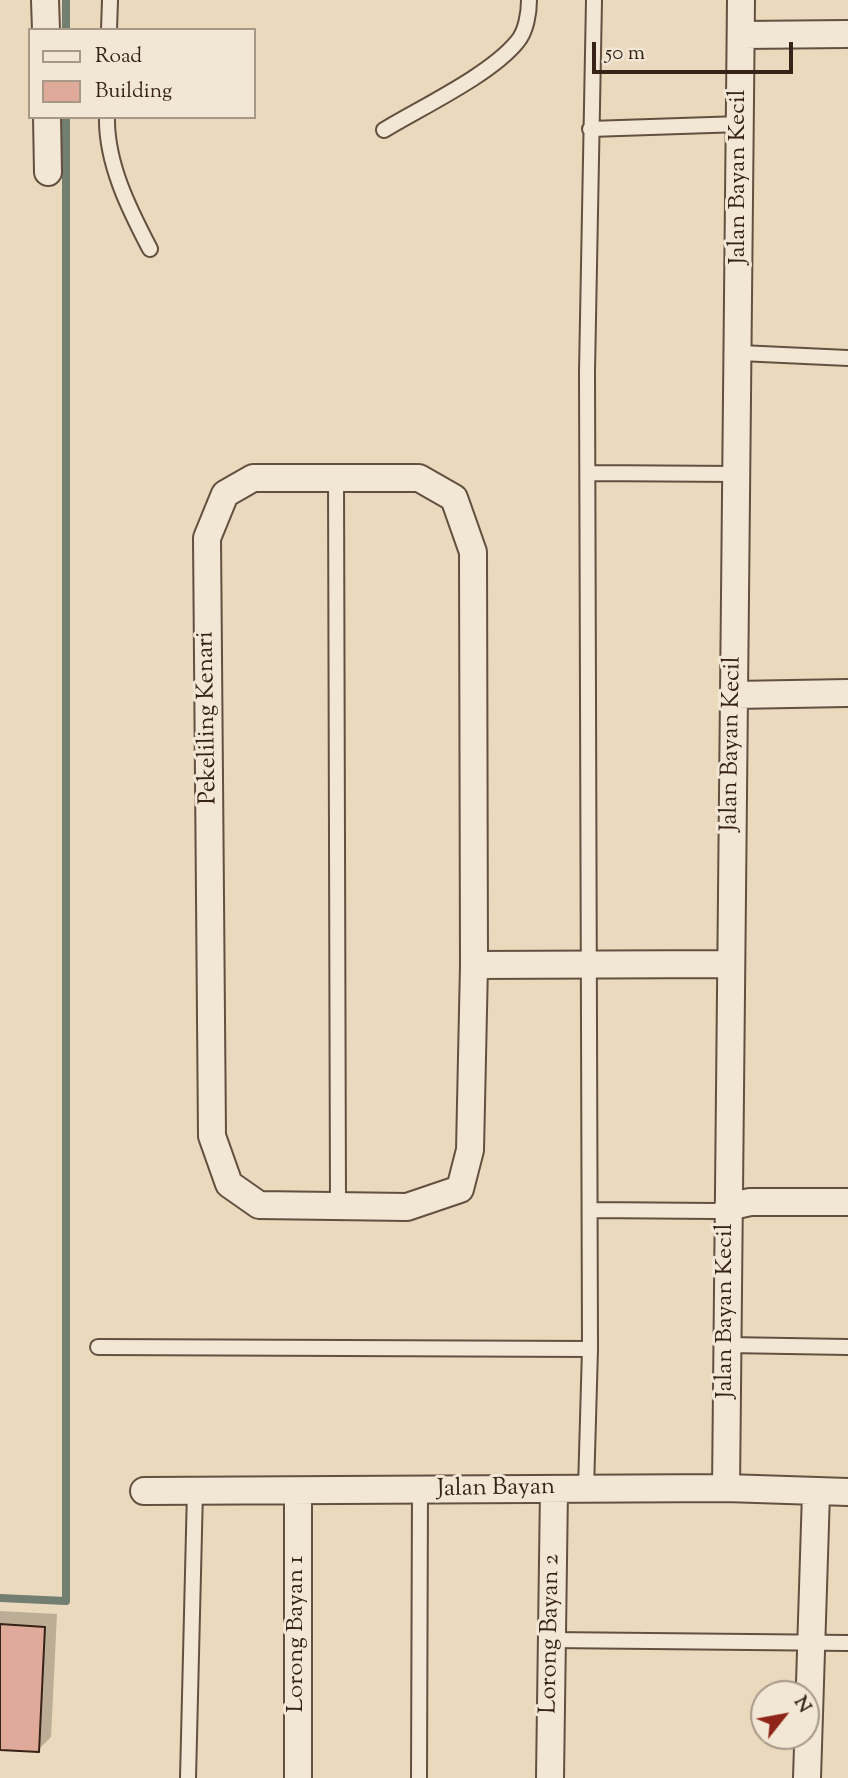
<!DOCTYPE html>
<html>
<head>
<meta charset="utf-8">
<style>
	body { margin:0 }
	#map { position:relative; width:848px; height:1778px; overflow:hidden; background:#ebd9bd; font-family:"Sorts Mill Goudy",serif }
	canvas { display:block }
	.legend { position:absolute; left:28px; top:28px; width:228px; height:91px; box-sizing:border-box; background:#f2e6d4; border:2px solid #a79888; margin:0; padding:9px 12px; list-style:none; font-size:21px; color:#362217 }
	.legend li { display:flex; align-items:center; gap:14px; height:35px }
	.legend b { width:35px; border:2px solid #a79888 }
	.north { position:absolute; left:750px; top:1680px; width:70px; height:70px; box-sizing:border-box; background:#f2e6d4; border:2px solid #a79888; border-radius:50%; rotate:59deg; font-size:19px; font-weight:700; line-height:28px; text-align:center; color:#362217 }
	.north::after { content:''; display:block; margin:auto; width:24px; height:32px; background:#8f2418; clip-path:polygon(50% 0,100% 100%,50% 72%,0 100%) }
	.scale { position:absolute; left:592px; top:42px; width:201px; height:32px; box-sizing:border-box; border:4px solid #362217; border-top:0; padding-left:9px; font-size:21px; line-height:24px; white-space:nowrap; color:#362217; -webkit-text-stroke:5px #f2e6d4; paint-order:stroke }
</style>
</head>
<body>
<div id="map">
<canvas width="848" height="1778"></canvas>
<ul class="legend">
<li><b style="height:9px;background:#f2e6d4"></b>Road</li>
<li><b style="height:19px;background:#dfaa99"></b>Building</li>
</ul>
<div class="north">N</div>
<div class="scale">50 m</div>
</div>
<script>
const ctx = document.querySelector('canvas').getContext('2d');
ctx.lineJoin = 'round';
function fill(path, color) {
  ctx.fillStyle = color;
  ctx.fill(path, 'evenodd');
}
function stroke(path, color, width, dash) {
  ctx.strokeStyle = color;
  ctx.lineWidth = width;
  ctx.lineCap = dash ? 'butt' : 'round';
  ctx.setLineDash(dash || []);
  ctx.stroke(path);
}
function drawText(font, color, halo, rows, align = 'center') {
  ctx.font = font + ' "Sorts Mill Goudy",serif';
  ctx.lineWidth = 6;
  ctx.setLineDash([]);
  ctx.textBaseline = 'middle';
  ctx.strokeStyle = halo;
  ctx.fillStyle = color;
  for (const [text, x, y, turn = 0] of rows) {
    ctx.save();
    ctx.translate(x, y);
    ctx.rotate((+turn || 0) * Math.PI / 180);
    ctx.textAlign = isNaN(turn) ? turn : align;
    if (halo) ctx.strokeText(text, 0, 0);
    ctx.fillText(text, 0, 0);
    ctx.restore();
  }
}
fill(new Path2D(`
	M0,1611L57,1614L51,1737L38,1750L0,1748Z`), '#0003');
stroke(new Path2D(`
	M66,30V0
	M0,1598L66,1601V117`), '#717e70', 8);
const building = new Path2D(`
	M0,1624L45,1627L39,1752L0,1750Z`);
fill(building, '#dfaa99');
stroke(building, '#362217', 2);
const service = new Path2D(`
	M109,30L110,0
	M107,117C106,163 129,209 150,249
	M590,129L741,124
	M384,130C422,107 490,75 517,42C526,32 529,13 529,0
	M740,353L848,358
	M588,473L737,474
	M336,478L338,1206
	M590,1210L716,1211L728,1207
	M727,1345L848,1347
	M98,1347L590,1349
	M586,1489L590,1349L587,372L594,0
	M551,1640L848,1643
	M188,1778L195,1491
	M419,1778L420,1490`);
const minor = new Path2D(`
	M45,0L46,30
	M741,35L848,34
	M47,117L48,172
	M253,478H419L454,498L473,552L474,965L470,1150L460,1189L407,1207L259,1205L229,1184L212,1136L207,538L225,494Z
	M734,695L848,693
	M474,965L731,964
	M728,1207L750,1202H848
	M726,1488L741,0
	M144,1491L726,1488L848,1492
	M298,1491V1778
	M550,1778L554,1489
	M807,1778L816,1493`);
stroke(service, '#635040', 18);
stroke(minor, '#635040', 30);
stroke(service, '#f2e6d4', 14);
stroke(minor, '#f2e6d4', 26);
drawText('24px', '#362217', '#f2e6d4', [
	["Jalan Bayan Kecil",740,177,-90],
	["Pekeliling Kenari",209,718,-91],
	["Jalan Bayan Kecil",733,744,-89],
	["Jalan Bayan Kecil",727,1311,-90],
	["Jalan Bayan",496,1490,-1],
	["Lorong Bayan 1",298,1634,-90],
	["Lorong Bayan 2",552,1634,-89]
]);
</script>
</body>
</html>
